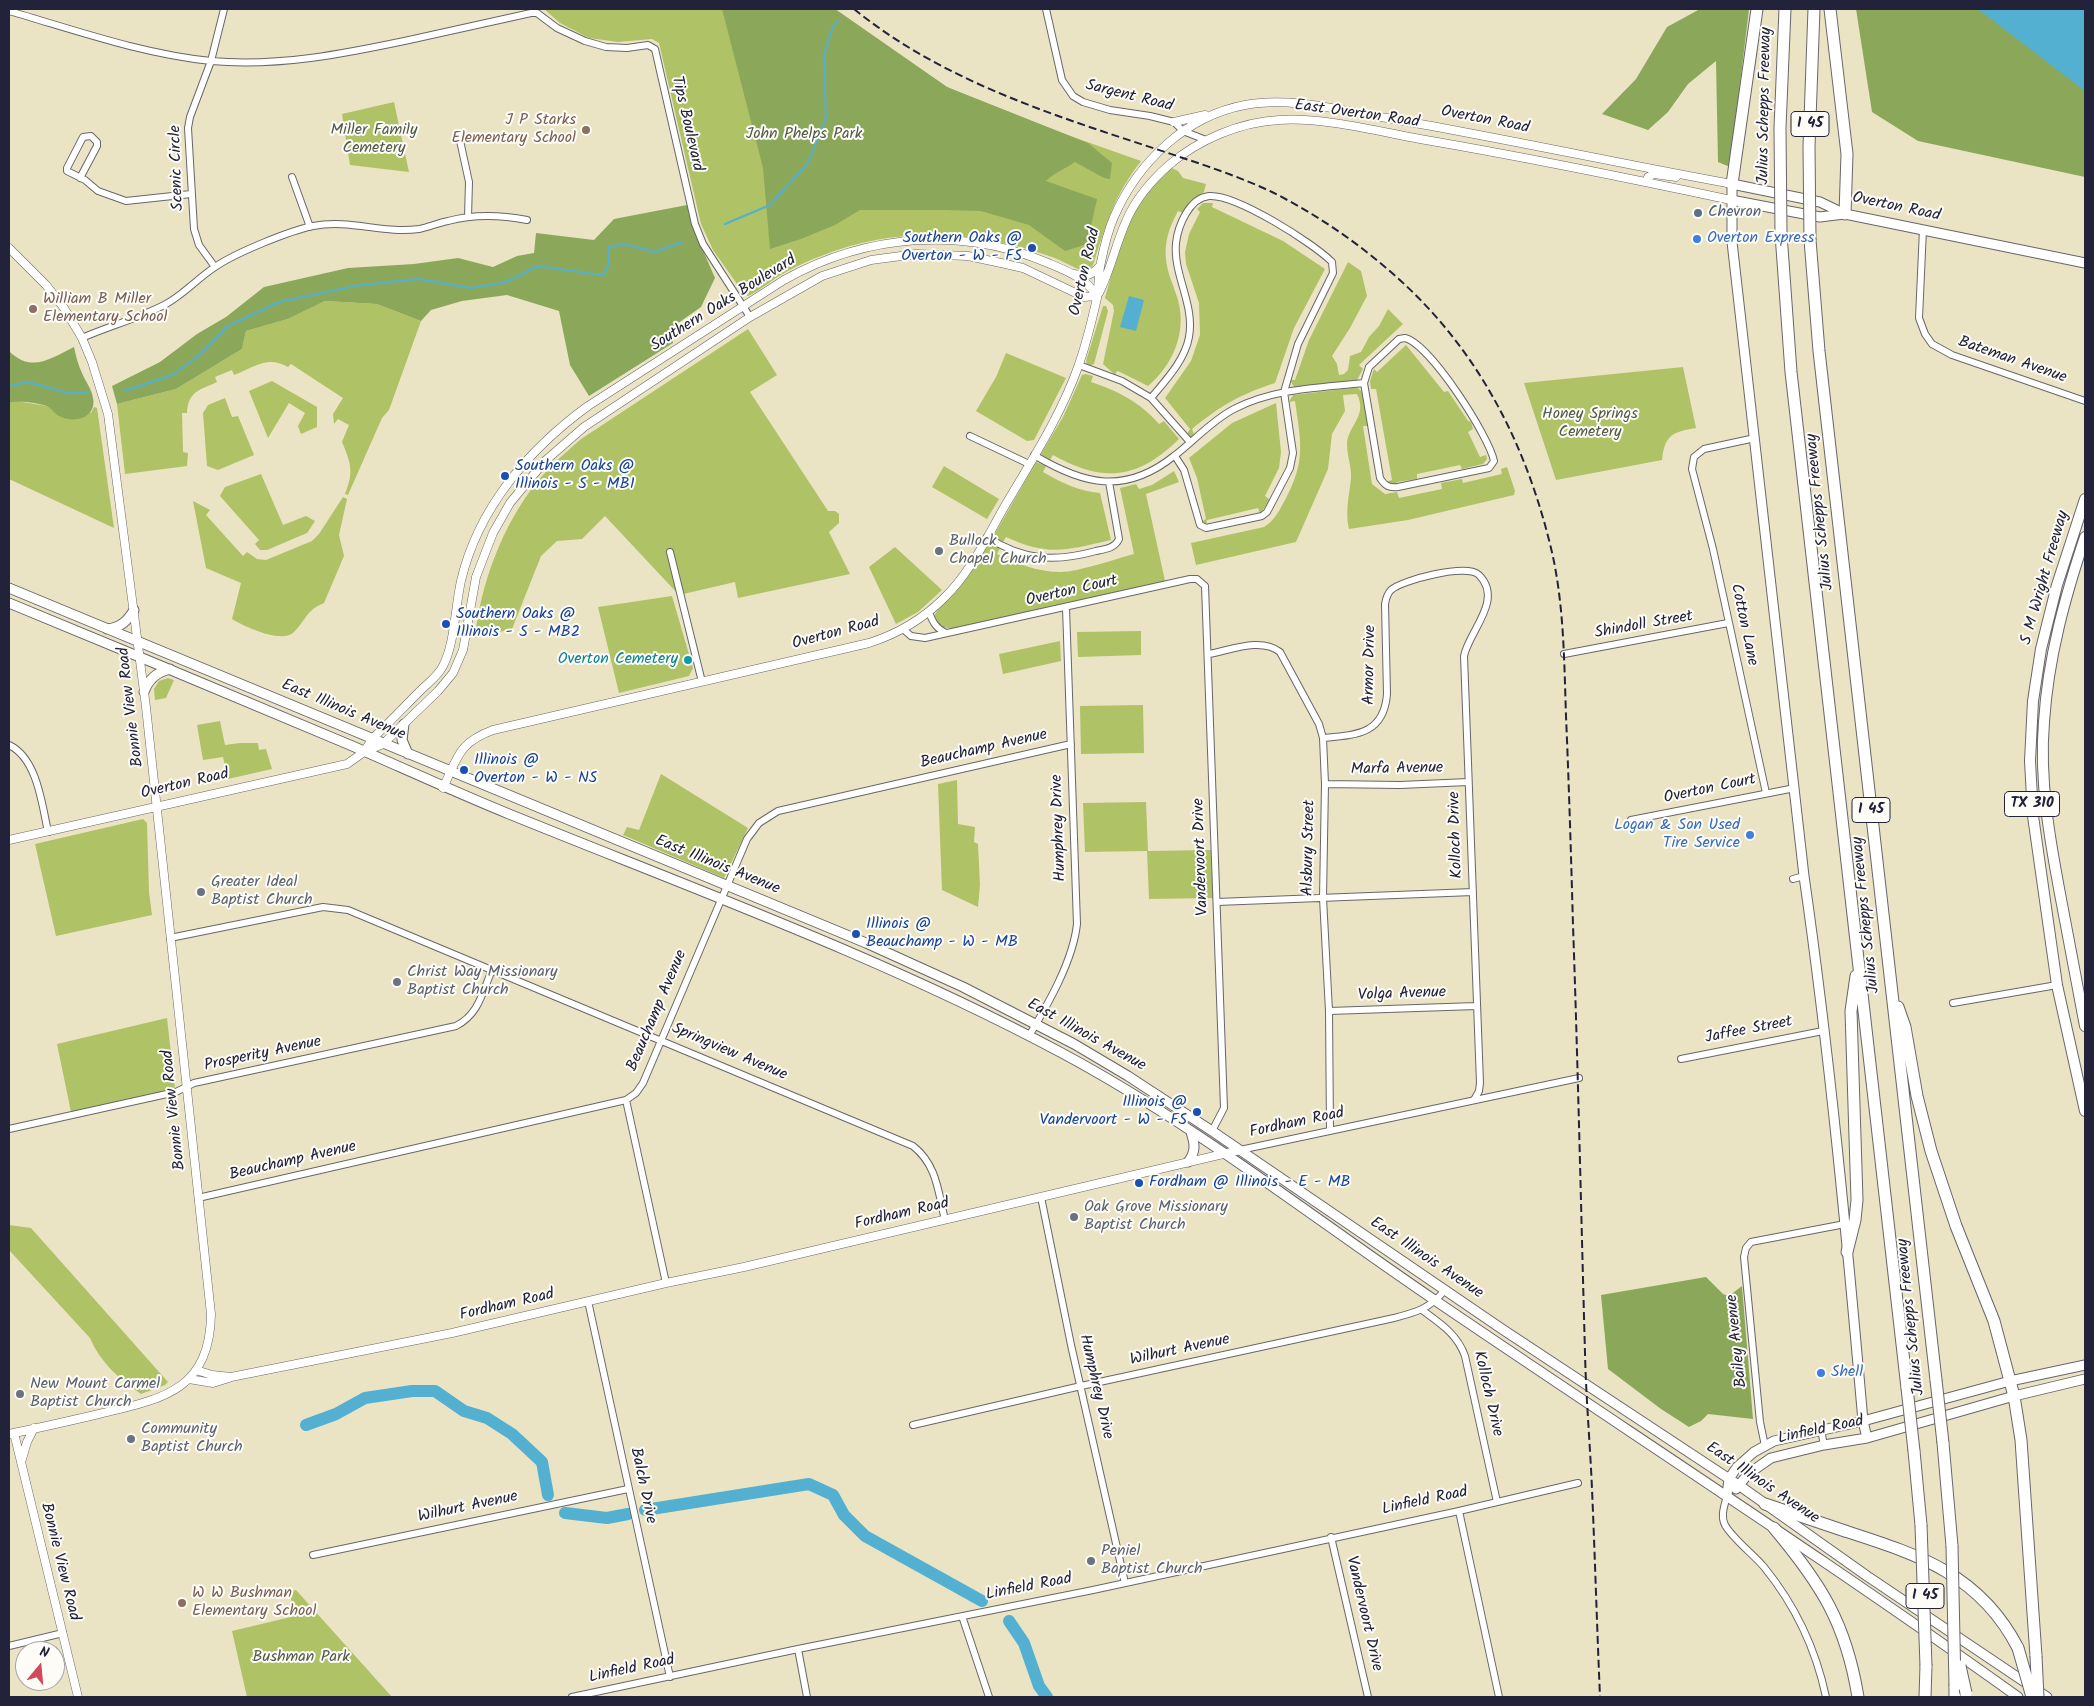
<!DOCTYPE html>
<html>
<head>
<meta charset="utf-8">
<style>
	body { margin:0 }
	#map { position:relative; width:2094px; height:1706px; overflow:hidden; background:#eae4c4; font-family:Kalam,sans-serif }
	canvas { display:block }
	.frame { position:absolute; inset:0; border:10px solid #22223b; pointer-events:none }
	.north { position:absolute; left:15px; top:1641px; width:50px; height:50px; box-sizing:border-box; background:#fdfcf7; border:1px solid #a5a5ac; border-radius:50%; rotate:17deg; font-size:14px; font-weight:700; line-height:20px; text-align:center; color:#22223b }
	.north::after { content:''; display:block; margin:auto; width:18px; height:22px; background:#d1495b; clip-path:polygon(50% 0,100% 100%,50% 72%,0 100%) }
</style>
</head>
<body>
<div id="map">
<canvas width="2094" height="1706"></canvas>
<div class="frame"></div>
<div class="north">N</div>
</div>
<script>
const ctx = document.querySelector('canvas').getContext('2d');
ctx.lineJoin = 'round';
function fill(path, color) {
  ctx.fillStyle = color;
  ctx.fill(path, 'evenodd');
}
function stroke(path, color, width, dash) {
  ctx.strokeStyle = color;
  ctx.lineWidth = width;
  ctx.lineCap = dash ? 'butt' : 'round';
  ctx.setLineDash(dash || []);
  ctx.stroke(path);
}
function drawText(font, color, halo, rows, align = 'center') {
  ctx.font = font + ' Kalam,sans-serif';
  ctx.lineWidth = 4;
  ctx.setLineDash([]);
  ctx.textBaseline = 'middle';
  ctx.strokeStyle = halo;
  ctx.fillStyle = color;
  for (const [text, x, y, turn = 0] of rows) {
    ctx.save();
    ctx.translate(x, y);
    ctx.rotate((+turn || 0) * Math.PI / 180);
    ctx.textAlign = isNaN(turn) ? turn : align;
    if (halo) ctx.strokeText(text, 0, 0);
    ctx.fillText(text, 0, 0);
    ctx.restore();
  }
}
fill(new Path2D(`
	M544,9H835L947,87L1025,120L1141,161C1113,198 1107,222 1093,265L1089,270L1083,271C1072,267 1063,261 1052,257C977,230 896,226 821,256C810,260 797,266 786,272C773,279 761,290 748,296L744,294L713,250L701,224L659,43L652,39L618,42L589,38L560,23Z
	M394,102L409,172L350,165L342,114Z
	M1172,168L1178,171L1183,178L1206,184L1204,192L1194,199L1183,213L1178,211C1170,226 1164,241 1166,259C1167,273 1174,286 1178,300C1187,332 1173,365 1148,386L1120,372L1117,371L1115,375L1103,364L1114,311L1113,305L1105,298C1118,253 1128,193 1172,168Z
	M1203,203H1213L1212,207L1283,241L1325,269L1294,328L1275,383C1241,394 1220,406 1192,429L1194,434L1191,437L1187,434L1190,429L1165,398L1191,361L1200,335L1199,303L1186,264L1185,252L1189,234L1200,212L1197,209Z
	M1348,262L1361,271L1367,296L1350,328L1332,356L1337,364L1339,375L1344,374L1348,370L1350,356L1361,352L1369,337L1379,326L1388,309L1403,324L1359,365L1363,369L1357,380L1294,387L1290,380H1295L1309,340Z
	M325,301L377,304L421,321L389,410L382,418L348,495L345,494C354,472 351,463 342,442L349,425L338,419L334,424L333,414L343,398L291,364L288,367C268,355 254,367 234,375L232,370L215,377L217,382C200,390 188,391 187,413H182L183,452L188,453L187,466L125,474L117,404L176,389L242,349L246,331L288,319Z
	M1103,306H1106L1108,311L1094,364L1088,366L1086,361Z
	M748,329L777,375L750,392L828,511H835L839,514V523L829,532L850,574L738,598L735,582L679,595L605,516L582,539L557,541L541,556L512,629L475,638C480,585 503,524 537,482C550,466 565,453 581,439Z
	M1406,345L1444,392L1448,391L1468,421L1471,422L1473,429L1468,432L1480,457L1486,455L1487,459L1483,464L1462,469L1460,465L1417,474V479L1397,482V486H1393L1385,482L1392,480L1376,389H1371L1370,381L1374,369L1377,372Z
	M1006,353L1066,378L1034,440L1027,441L976,411L996,377Z
	M1683,367L1696,428C1672,432 1665,435 1662,460L1556,480L1524,383Z
	M1085,374L1093,376L1091,382C1118,391 1140,402 1159,424L1164,421L1179,439C1137,480 1103,483 1053,455L1050,460L1041,454L1063,417L1082,375Z
	M272,381L317,407V427L301,434L298,426L305,413L289,403L268,438L249,391Z
	M1352,388H1358L1362,392L1368,426H1363L1372,484L1385,494L1397,492L1399,498L1442,489L1441,483L1462,479L1463,483L1502,474L1501,469L1507,467L1515,491L1514,495L1408,520L1349,529C1345,512 1349,496 1351,479C1352,468 1347,456 1347,444C1348,425 1368,416 1357,394L1343,395L1345,411L1332,434L1328,469L1296,542L1196,565L1191,543L1264,527C1275,520 1279,511 1285,500C1306,461 1301,443 1295,401L1289,402L1293,395Z
	M225,398L232,417L238,416L254,455L218,470L207,466L203,413L208,405Z
	M16,401L91,413L94,407L97,408L114,528L9,479V403Z
	M1276,403L1281,452L1279,468L1265,496L1270,500L1260,514L1258,508L1207,520L1206,526L1201,522L1206,519L1197,478L1189,458L1232,423Z
	M1036,462L1046,466L1043,472C1062,483 1079,491 1100,493L1111,540C1066,550 1050,557 1006,537L1003,542L993,537Z
	M944,466L999,499L987,519L932,487Z
	M1174,471L1179,482L1146,494L1165,581L954,628C945,629 937,626 934,617C937,607 948,602 955,593C968,578 975,558 989,543L1000,548L997,554C1017,564 1038,572 1061,572C1078,572 1115,559 1134,554L1120,488L1136,484L1139,489L1152,485Z
	M261,474L283,525L306,516L315,521L307,533L267,550H260L255,544L259,540L220,496L225,487Z
	M343,497L347,499L339,535L344,556L324,603C305,611 307,619 294,632C282,644 245,627 232,619L241,583L206,568L193,501L210,510L206,515L243,556L247,552L257,559L266,560L312,541L319,534Z
	M895,547L942,590L918,612L896,624L869,567Z
	M672,596L693,668L689,676L619,693L598,607Z
	M1141,631V655L1078,657L1077,632Z
	M1060,641L1061,661L1003,674L999,654Z
	M168,678L174,680L166,698L155,700L154,689L159,681Z
	M1143,705L1144,753L1081,754L1080,706Z
	M220,721L225,745L240,743H258L259,750L266,749L272,769L228,779L223,757L203,760L197,725Z
	M661,774L748,828L724,878L623,835L627,827L639,830Z
	M957,780L958,824L975,827L974,842L978,844L980,885L978,907L942,890L938,784Z
	M1146,802L1148,851L1211,850L1213,898L1149,899L1147,851L1085,852L1083,803Z
	M143,819L147,823L149,892L152,915L56,936L35,844Z
	M167,1018L175,1089L71,1112L57,1044Z
	M9,1225L31,1228L168,1382L165,1385L141,1394C119,1379 100,1362 90,1338L9,1250Z
	M296,1590L392,1697H247L232,1631L295,1616L289,1591Z`), '#afc265');
fill(new Path2D(`
	M722,9H835L947,87L1088,143L1112,163L1110,179L1104,178L1075,162C1065,169 1055,172 1046,181L1097,199L1087,244L1065,251L1029,225L981,211L945,210H860L835,225L801,239L770,249L763,168Z
	M1700,9H1749L1730,167L1718,162L1716,61L1688,84L1668,112L1648,130L1602,114L1636,79L1667,27Z
	M1856,9H2085V177L1918,141L1872,112Z
	M687,205L695,232L715,278L701,307L674,326L673,343L589,396L570,365L559,311L507,295L462,301L431,310L421,321L377,304L325,301L288,319L246,331L242,349L176,389L117,404L112,386L160,362L197,334L226,317L264,287L348,268L414,264L458,258L493,267L517,256L534,253L536,233L594,240L614,219Z
	M74,347C76,356 78,365 82,373C85,381 92,389 93,398C97,418 74,424 59,416C54,413 51,408 47,406C38,403 17,400 9,403V351C31,373 50,359 74,347Z
	M1706,1277L1723,1294L1729,1296L1742,1286L1753,1419L1708,1414L1701,1421L1689,1427L1661,1409L1608,1369L1601,1295Z`), '#8ba85a');
fill(new Path2D(`
	M1978,9H2085V91Z
	M1129,296L1144,300L1136,331L1120,327Z`), '#53b0d1');
stroke(new Path2D(`
	M725,224L770,205L808,163L826,118L824,55L833,26L838,21
	M9,386L28,382L68,393H88
	M124,391L172,375L196,358L228,326L279,302L360,285L419,279L471,288L506,282L538,266L594,274H604L609,264V247L625,244L655,252L683,242`), '#53b0d1', 2);
stroke(new Path2D(`
	M306,1425L336,1414L365,1398L412,1391H435L464,1411L487,1418L512,1434L542,1462L548,1495
	M645,1510L809,1484L833,1495L844,1515L865,1536L982,1601
	M565,1513L607,1518L628,1514
	M1009,1621L1024,1643L1039,1686L1047,1697`), '#53b0d1', 12);
const minor = new Path2D(`
	M1046,9L1062,80L1073,96L1083,102L1110,110L1150,116L1174,122L1183,131L1206,140
	M9,11C75,30 142,54 211,61C278,67 343,54 409,40C450,31 490,22 531,13H537L557,28L585,41L606,47L627,48L648,45L655,49L695,224L703,244L750,317
	M459,136L469,182L468,217
	M292,177L310,227
	M80,178L97,146V142L91,136L83,137L67,168V171L85,180L98,191L126,201L191,194
	M1923,229L1919,318L1925,334L1932,344L1952,355L2085,401
	M215,267L199,245L194,229L188,128L190,117L211,61L224,9
	M82,338C109,326 140,318 166,304C184,294 198,278 215,267C235,253 289,231 313,226C351,219 383,234 419,229C429,227 438,223 448,221C474,214 501,215 527,220
	M1405,338C1430,344 1489,436 1494,461L1489,468L1398,487C1389,488 1385,486 1380,478L1364,383L1369,367L1399,339Z
	M1079,365L1122,381L1151,398L1190,442
	M1151,398C1166,380 1185,360 1189,337C1195,304 1173,275 1176,243C1178,226 1189,198 1209,196C1236,194 1313,243 1332,262L1333,273L1298,344L1284,392L1293,453L1290,468L1267,512L1262,516L1206,528L1200,525L1184,470L1175,456
	M970,436L1029,464
	M1755,438L1704,449L1694,457L1692,469L1713,549L1766,793
	M1034,455C1084,485 1125,495 1174,456C1194,441 1211,421 1234,409C1274,388 1320,388 1364,383
	M987,537C1024,561 1056,562 1096,551C1106,549 1115,548 1119,539L1109,482
	M670,552L702,682
	M929,612C933,623 936,628 946,633
	M903,629L911,636L925,638L1190,579H1197L1205,586L1224,1108L1212,1131
	M1209,654C1231,650 1261,637 1280,652L1319,724L1323,738L1325,784L1323,898L1329,1011L1330,1130
	M1564,654L1728,623
	M1323,738C1357,735 1384,734 1387,694L1385,604C1386,598 1387,594 1391,590C1402,580 1467,563 1479,575C1504,600 1469,631 1464,656L1480,1083L1479,1091L1474,1100
	M9,745C37,758 42,804 48,832
	M1325,784L1400,785L1468,782
	M1631,820L1795,788
	M1793,879L1804,876
	M1217,902L1473,892
	M170,938L323,907L348,910L913,1146C937,1165 938,1191 945,1220
	M1953,1003L2057,985
	M1329,1011L1476,1006
	M1029,1036C1048,1004 1073,961 1077,924L1066,608
	M1681,1059L1823,1031
	M626,1100L666,1283
	M9,1129L176,1092L194,1083L456,1026C479,1014 482,993 492,970
	M1240,1150L1579,1078
	M1041,1197L1071,1345L1125,1583
	M198,1198L626,1100L636,1093L643,1083L747,839L759,823L778,811L1071,744
	M588,1301L670,1677
	M1422,1310C1441,1324 1457,1334 1465,1356L1497,1502
	M913,1425L1081,1386L1394,1318C1417,1312 1429,1309 1445,1290
	M1821,1430L1824,1445
	M1765,1446L1760,1422L1744,1257L1746,1248L1751,1242L1845,1224
	M1727,1495C1725,1505 1720,1515 1725,1525C1733,1539 1753,1554 1764,1567C1795,1605 1816,1650 1826,1697
	M1459,1511L1499,1697
	M1331,1537L1368,1697
	M313,1555L628,1489
	M962,1616L989,1697
	M9,1646L63,1633
	M798,1649L807,1697
	M572,1697L798,1649L1093,1590L1459,1511L1578,1483`);
const tertiary = new Path2D(`
	M1174,122L1205,115
	M1647,182L1648,177L1654,174L1676,177
	M9,248L46,285L64,308L82,338L92,362L108,414L146,707L211,1314C210,1391 162,1399 99,1414C69,1421 39,1428 9,1434
	M1075,274C1086,277 1092,275 1099,267
	M1099,293C1111,269 1116,243 1127,219C1136,199 1152,180 1169,165C1198,140 1240,122 1279,120C1322,117 1377,131 1420,139C1525,157 1628,178 1731,200
	M364,752L372,739C388,724 404,707 420,691C428,683 438,676 443,666C455,643 455,607 461,581C478,508 529,449 588,406L784,280C866,234 962,226 1048,263C1067,271 1086,278 1097,296
	M443,788C458,757 458,743 493,730L869,643C897,634 923,619 944,598C971,572 988,535 1006,504C1032,460 1061,415 1078,367C1086,345 1092,320 1097,298C1099,286 1098,274 1101,262C1104,247 1108,231 1114,217C1138,162 1186,116 1245,105C1291,96 1342,111 1387,118C1502,138 1617,163 1732,184
	M9,840L338,766L347,764L364,752L383,744L438,691L453,673L463,650L476,577L493,533L510,503L545,461L584,427L750,317L822,276L871,260L916,254L968,256L1001,263L1023,268L1084,297L1097,296
	M196,1370L212,1375L231,1377L452,1333L666,1283L744,1267L1240,1150
	M189,1379L213,1383L229,1378
	M14,1433L78,1697
	M22,1459L27,1442L34,1428`);
const secondary = new Path2D(`
	M1731,200L1820,217L1844,214
	M9,588L866,943L963,987L1074,1044L1128,1076L1212,1131L1502,1329L1740,1486L1867,1576L2047,1697
	M9,603C123,650 236,697 350,745C403,768 455,792 509,814C694,889 884,958 1060,1052C1193,1123 1312,1217 1436,1301C1630,1433 1827,1560 2018,1697
	M107,629C121,628 128,620 134,610
	M144,692C148,680 157,672 170,669
	M404,724L402,740L408,754
	M1188,1162C1196,1152 1195,1144 1191,1132
	M1867,1438L1863,1421C1847,1239 1830,1057 1804,876L1732,242V184L1820,202L1845,214L2085,263
	M1736,1489L1748,1474L1771,1458L1824,1445L1867,1438L2014,1396L2085,1379
	M1727,1495L1729,1479L1737,1467L1754,1452L1774,1441L1863,1421L2010,1381L2085,1365`);
const primary = new Path2D(`
	M2085,499L2057,585L2041,649L2033,701L2030,761L2033,816L2057,985L2085,1111
	M2085,537C2065,597 2048,658 2044,722C2039,781 2050,841 2061,899C2069,941 2077,984 2085,1026`);
const motorway = new Path2D(`
	M1830,9L1847,154L1845,214
	M1732,184L1757,9
	M1781,234L1791,372L1907,1388
	M1810,240L1819,351L1936,1380
	M1898,1007L1905,1027L1917,1096L1931,1151L1956,1226L1994,1321L2014,1396L2021,1440L2036,1656
	M1847,1252L1855,1220L1857,1200L1851,1011L1856,976
	M1943,1443L1952,1546
	M1914,1451L1921,1525
	M1765,1504C1792,1513 1818,1522 1845,1531C1919,1555 1980,1574 2018,1648
	M1774,1528C1821,1584 1846,1623 1858,1697
	M1925,1697L1926,1666
	M1955,1697V1686`);
stroke(minor, '#68666b', 8);
stroke(tertiary, '#68666b', 9);
stroke(secondary, '#68666b', 11);
stroke(primary, '#68666b', 12);
stroke(motorway, '#68666b', 13);
stroke(minor, '#fff', 6);
stroke(tertiary, '#fff', 8);
stroke(secondary, '#fff', 9);
stroke(primary, '#fff', 10);
stroke(motorway, '#fff', 11);
stroke(new Path2D(`
	M854,9C944,82 1056,116 1165,152C1201,164 1238,176 1272,192C1312,212 1351,238 1385,267C1471,339 1522,433 1549,540C1564,597 1564,657 1566,716C1569,786 1571,855 1573,925C1578,1068 1581,1210 1585,1353C1586,1398 1590,1443 1592,1489C1595,1558 1597,1628 1600,1697`), '#22223b', 2, [8, 4]);
const motorwayBridge = new Path2D(`
	M1781,234L1780,128L1785,9
	M1810,240L1809,147L1814,9
	M1936,1380L1943,1443
	M1907,1388L1914,1451
	M1921,1525L1926,1666
	M1952,1546L1955,1686
	M2018,1648L2032,1697
	M2036,1656L2038,1697
	M1960,1666L1966,1693`);
stroke(motorwayBridge, '#68666b', 13, []);
stroke(motorwayBridge, '#fff', 11);
for (const [x, y, r, color] of [
	[586,130,5,"#8d6e63"],
	[1698,213,5,"#5c6f8a"],
	[1697,239,5,"#3f7fe0"],
	[1032,248,5,"#1a4fb4"],
	[33,309,5,"#8d6e63"],
	[505,476,5,"#1a4fb4"],
	[939,551,5,"#6b7280"],
	[446,624,5,"#1a4fb4"],
	[688,660,5,"#0f9aa8"],
	[464,770,5,"#1a4fb4"],
	[1750,835,5,"#3f7fe0"],
	[201,892,5,"#6b7280"],
	[856,934,5,"#1a4fb4"],
	[397,982,5,"#6b7280"],
	[1197,1112,5,"#1a4fb4"],
	[1139,1183,5,"#1a4fb4"],
	[1074,1217,5,"#6b7280"],
	[1821,1373,5,"#3f7fe0"],
	[20,1394,5,"#6b7280"],
	[131,1439,5,"#6b7280"],
	[1091,1561,5,"#6b7280"],
	[182,1603,5,"#8d6e63"]
]) {
  const dot = new Path2D();
  dot.arc(x, y, r, 0, 2 * Math.PI);
  ctx.fillStyle = color;
  ctx.fill(dot);
  stroke(dot, '#fdfcf7', 2);
}
for (const [x, y, w] of [
	[1810,124,38],
	[2032,804,55],
	[1871,810,38],
	[1925,1596,38]
]) {
  const box = new Path2D();
  box.roundRect(x - w / 2, y - 12.5, w, 25, 4);
  ctx.fillStyle = '#fdfcf7';
  ctx.fill(box);
  stroke(box, '#22223b', 1);
}
drawText('bold 15px', '#22223b', null, [
	["I 45",1810,124],
	["TX 310",2032,804],
	["I 45",1871,810],
	["I 45",1925,1596]
]);
drawText('16px', '#22223b', '#fdfcf7', [
	["Sargent Road",1129,97,14],
	["Julius Schepps Freeway",1766,106,-89],
	["East Overton Road",1357,115,8],
	["Overton Road",1485,121,11],
	["Tips Boulevard",686,124,77],
	["Scenic Circle",178,168,-92],
	["Overton Road",1896,208,12],
	["Overton Road",1086,272,-77],
	["Southern Oaks Boulevard",724,304,-32],
	["Bateman Avenue",2012,361,19],
	["Julius Schepps Freeway",1821,512,-96],
	["S M Wright Freeway",2046,578,-74],
	["Overton Court",1072,592,-13],
	["Cotton Lane",1743,625,78],
	["Shindoll Street",1644,626,-10],
	["Overton Road",836,634,-15],
	["Armor Drive",1371,665,-89],
	["Bonnie View Road",132,707,-97],
	["East Illinois Avenue",343,711,23],
	["Beauchamp Avenue",984,750,-13],
	["Marfa Avenue",1397,770,-1],
	["Overton Road",185,785,-13],
	["Overton Court",1710,790,-12],
	["Humphrey Drive",1060,828,-92],
	["Kolloch Drive",1457,835,-92],
	["Alsbury Street",1310,848,-89],
	["Vandervoort Drive",1202,857,-92],
	["East Illinois Avenue",717,866,22],
	["Julius Schepps Freeway",1867,915,-96],
	["Volga Avenue",1402,995,-2],
	["Beauchamp Avenue",658,1011,-67],
	["Jaffee Street",1749,1031,-11],
	["East Illinois Avenue",1086,1036,29],
	["Springview Avenue",729,1053,23],
	["Prosperity Avenue",263,1055,-12],
	["Bonnie View Road",175,1110,-96],
	["Fordham Road",1297,1124,-12],
	["Beauchamp Avenue",293,1162,-13],
	["Fordham Road",902,1215,-13],
	["East Illinois Avenue",1426,1259,34],
	["Fordham Road",507,1306,-13],
	["Julius Schepps Freeway",1912,1317,-96],
	["Bailey Avenue",1738,1341,-96],
	["Wilhurt Avenue",1180,1351,-12],
	["Humphrey Drive",1095,1387,77],
	["Kolloch Drive",1487,1394,77],
	["Linfield Road",1821,1431,-12],
	["East Illinois Avenue",1762,1484,34],
	["Balch Drive",642,1486,78],
	["Linfield Road",1425,1502,-12],
	["Wilhurt Avenue",468,1508,-12],
	["Bonnie View Road",59,1562,76],
	["Linfield Road",1029,1588,-11],
	["Vandervoort Drive",1363,1614,77],
	["Linfield Road",632,1670,-12]
]);
drawText('16px', '#785e54', '#fdfcf7', [
	["J P Starks",576,121,"right"],
	["Elementary School",576,139,"right"],
	["William B Miller",43,300],
	["Elementary School",43,318],
	["W W Bushman",192,1594],
	["Elementary School",192,1612]
], 'left');
drawText('16px', '#535a4a', '#fdfcf7', [
	["Miller Family",374,131],
	["Cemetery",374,149],
	["John Phelps Park",804,135],
	["Honey Springs",1590,415],
	["Cemetery",1590,433],
	["Bushman Park",301,1658]
]);
drawText('16px', '#4e5e75', '#fdfcf7', [
	["Chevron",1708,213]
], 'left');
drawText('16px', '#164399', '#fdfcf7', [
	["Southern Oaks @",1022,239,"right"],
	["Overton - W - FS",1022,257,"right"],
	["Southern Oaks @",515,467],
	["Illinois - S - MB1",515,485],
	["Southern Oaks @",456,615],
	["Illinois - S - MB2",456,633],
	["Illinois @",474,761],
	["Overton - W - NS",474,779],
	["Illinois @",866,925],
	["Beauchamp - W - MB",866,943],
	["Illinois @",1187,1103,"right"],
	["Vandervoort - W - FS",1187,1121,"right"],
	["Fordham @ Illinois - E - MB",1149,1183]
], 'left');
drawText('16px', '#366cbe', '#fdfcf7', [
	["Overton Express",1707,239],
	["Logan & Son Used",1740,826,"right"],
	["Tire Service",1740,844,"right"],
	["Shell",1831,1373]
], 'left');
drawText('16px', '#5b616d', '#fdfcf7', [
	["Bullock",949,542],
	["Chapel Church",949,560],
	["Greater Ideal",211,883],
	["Baptist Church",211,901],
	["Christ Way Missionary",407,973],
	["Baptist Church",407,991],
	["Oak Grove Missionary",1084,1208],
	["Baptist Church",1084,1226],
	["New Mount Carmel",30,1385],
	["Baptist Church",30,1403],
	["Community",141,1430],
	["Baptist Church",141,1448],
	["Peniel",1101,1552],
	["Baptist Church",1101,1570]
], 'left');
drawText('16px', '#0d838f', '#fdfcf7', [
	["Overton Cemetery",678,660]
], 'right');
</script>
</body>
</html>
